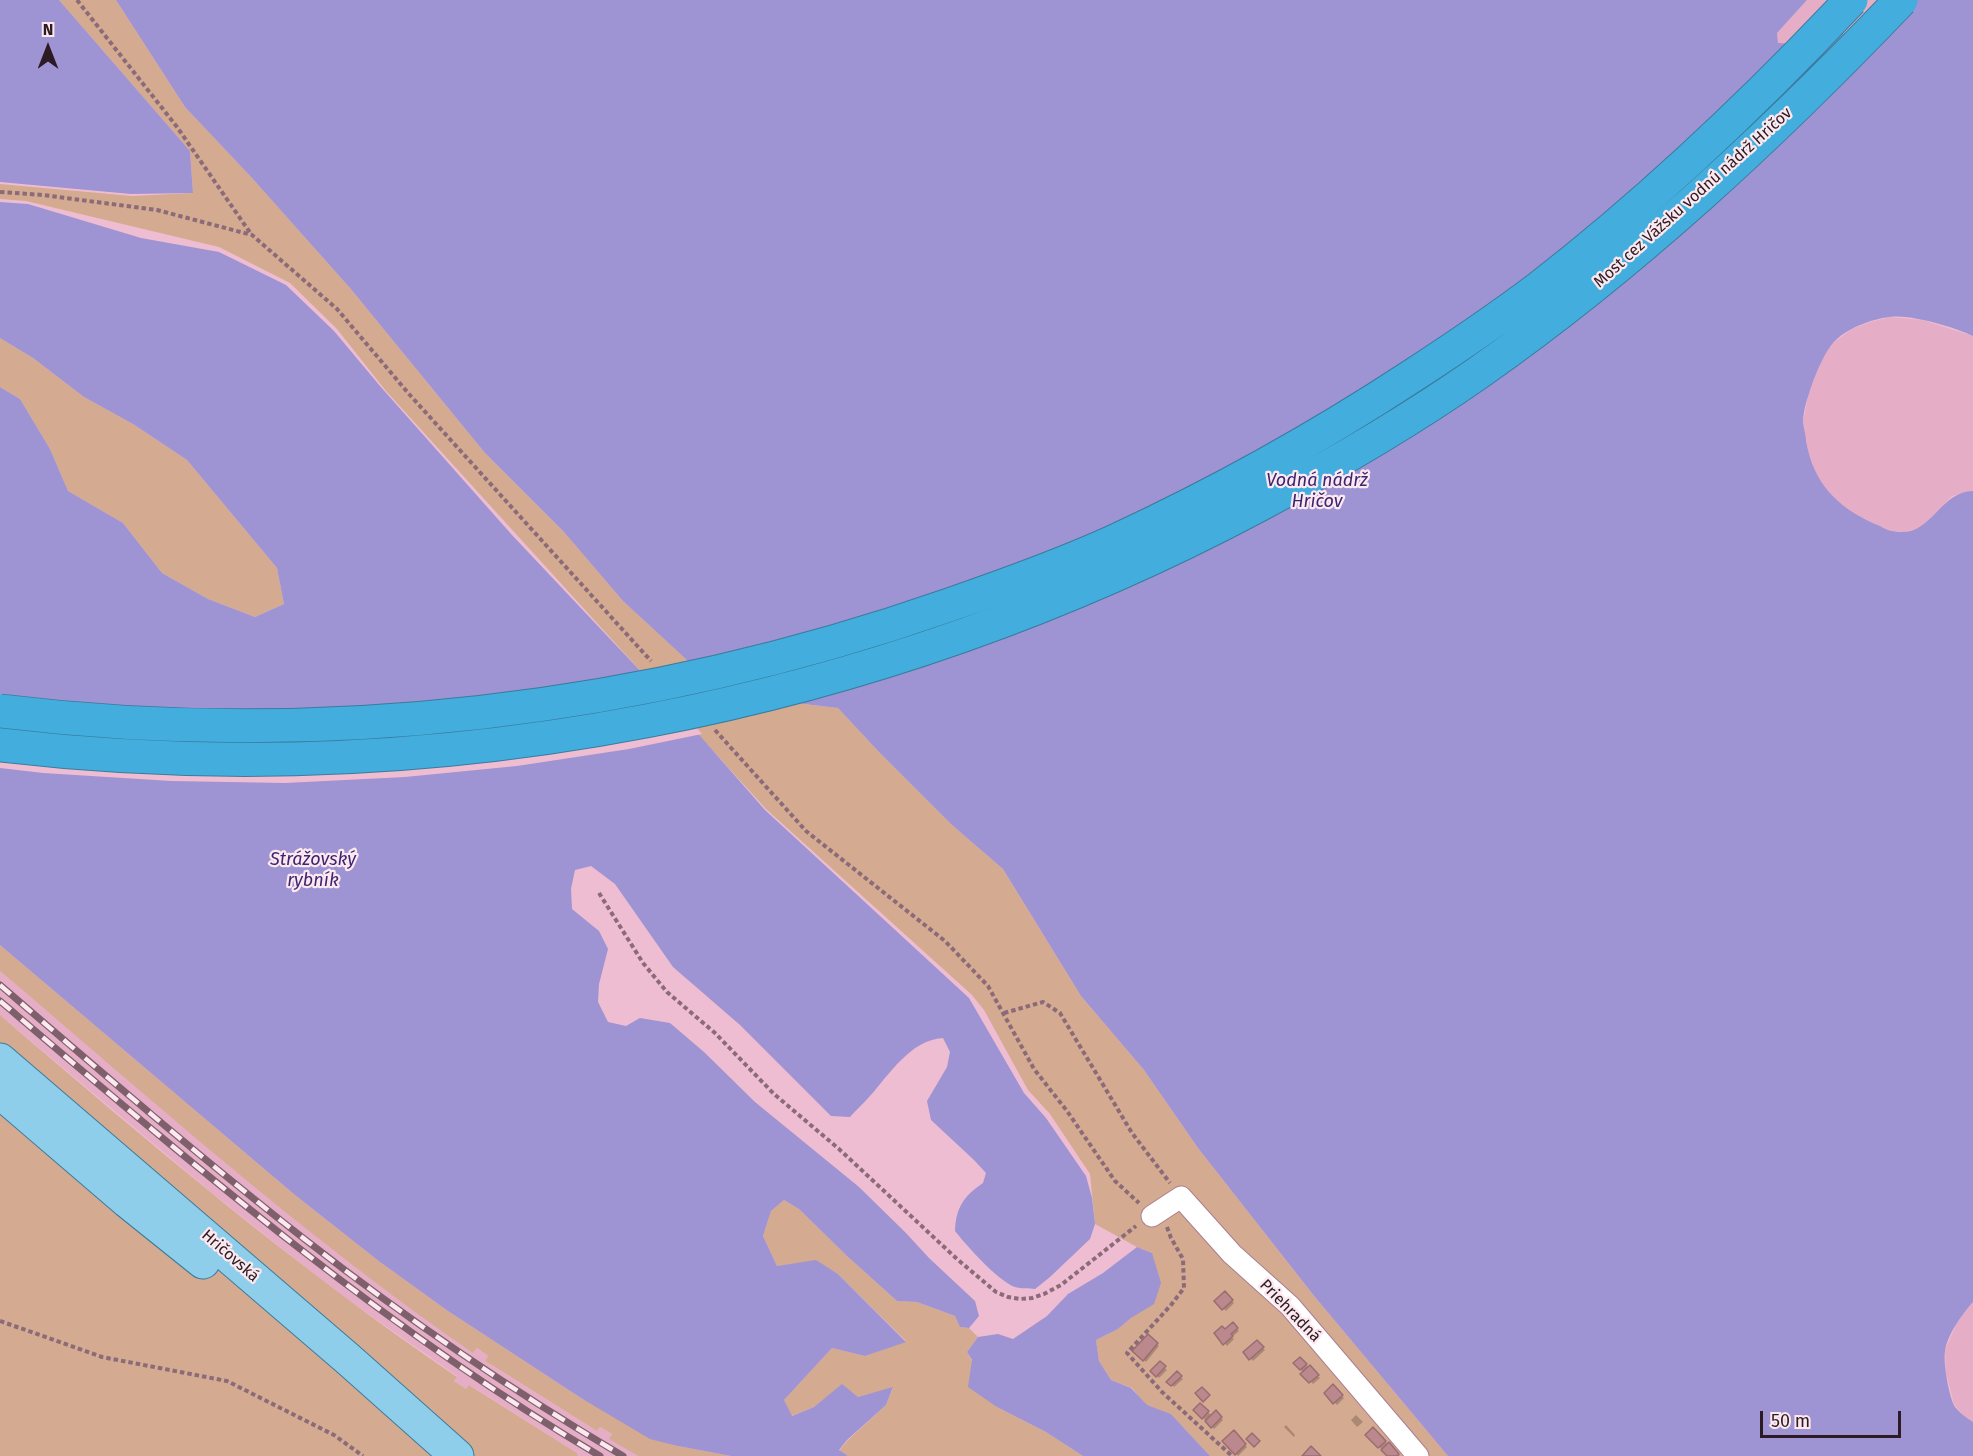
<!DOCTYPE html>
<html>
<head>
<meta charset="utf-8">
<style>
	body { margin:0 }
	#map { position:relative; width:1973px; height:1456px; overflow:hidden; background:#eebdd1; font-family:"Fira Sans",sans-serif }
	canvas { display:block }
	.north { position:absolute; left:18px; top:18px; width:60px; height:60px; -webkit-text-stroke:4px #fce8ef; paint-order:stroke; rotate:0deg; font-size:16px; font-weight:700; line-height:24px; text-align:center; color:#2c1b22 }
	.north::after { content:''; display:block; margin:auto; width:21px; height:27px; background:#2c1b22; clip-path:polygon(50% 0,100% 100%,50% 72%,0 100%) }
	.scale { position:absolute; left:1760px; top:1411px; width:141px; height:27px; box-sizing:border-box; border:3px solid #2c1b22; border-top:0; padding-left:8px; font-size:18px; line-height:21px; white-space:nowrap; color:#2c1b22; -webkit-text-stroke:4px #fce8ef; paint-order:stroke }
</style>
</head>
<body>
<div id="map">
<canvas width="1973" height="1456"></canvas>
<div class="north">N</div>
<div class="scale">50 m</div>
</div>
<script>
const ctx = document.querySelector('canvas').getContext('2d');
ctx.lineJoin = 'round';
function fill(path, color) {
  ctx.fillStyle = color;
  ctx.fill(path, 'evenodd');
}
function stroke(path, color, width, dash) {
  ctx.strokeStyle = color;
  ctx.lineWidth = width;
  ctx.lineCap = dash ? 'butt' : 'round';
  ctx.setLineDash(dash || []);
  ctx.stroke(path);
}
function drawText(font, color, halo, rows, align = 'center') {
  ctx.font = font + ' "Fira Sans",sans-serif';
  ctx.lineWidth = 4.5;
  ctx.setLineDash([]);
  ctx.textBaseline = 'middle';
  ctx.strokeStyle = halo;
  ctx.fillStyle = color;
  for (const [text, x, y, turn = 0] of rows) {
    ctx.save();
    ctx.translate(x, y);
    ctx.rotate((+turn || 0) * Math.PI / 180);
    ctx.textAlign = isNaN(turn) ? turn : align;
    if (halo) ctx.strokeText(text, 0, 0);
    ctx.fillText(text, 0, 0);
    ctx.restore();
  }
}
fill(new Path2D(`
	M1807,0H1883L1869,25L1810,45L1778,44L1777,33Z
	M1891,317L1922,320L1973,336V491L1952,496L1926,523L1916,529L1905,532L1892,531L1868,521L1849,511L1830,496L1817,476L1808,451L1803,423L1808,395L1816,374L1824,355L1834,342L1852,329L1870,322Z
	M0,971L233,1169L357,1267L442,1331L474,1352L476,1348L488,1356L485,1361L597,1431L600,1427L612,1434L610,1439L638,1456H578L577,1453L470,1385L466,1389L454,1381L457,1376L338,1293L212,1193L0,1015Z
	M1973,1302V1422L1965,1418L1954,1404L1946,1373L1945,1350L1959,1318Z`), '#e6aec6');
fill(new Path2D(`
	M59,0H116L185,107L252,178L350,288L485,453L564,532L623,601L688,661L779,701L838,708L879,752L952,825L1003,869L1081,996L1144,1070L1198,1148L1315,1297L1448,1456H1210L1171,1414L1146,1405L1132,1388L1111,1380L1099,1361L1096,1340L1118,1329L1131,1318L1152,1253L1137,1247L1095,1224L1090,1174L1050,1114L1028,1090L984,1010L972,995L766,809L386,391L337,329L290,283L219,247L26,201L0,199V184L132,196L193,193L190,151Z
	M0,338L33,358L84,397L133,424L187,460L277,568L284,604L255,617L208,599L162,573L123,523L68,491L50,449L20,399L0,387Z
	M0,945L295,1195L380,1262L448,1311L581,1398L678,1446L731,1456H638L609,1439L612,1434L600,1427L597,1431L495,1367L485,1361L488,1356L477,1348L473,1353C306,1238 154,1102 0,971Z
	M0,1015C147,1141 296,1268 457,1377L454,1381L466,1389L469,1385L577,1453L578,1456H0Z
	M784,1200L799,1209L847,1256L897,1301L917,1302L955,1316L960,1327L969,1328L978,1337L967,1352L997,1407L1046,1432L1083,1456H848L839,1451L847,1441L886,1405L893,1388L858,1397L842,1385L814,1407L791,1416L784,1400L832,1348L865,1356L906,1341L838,1274L816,1261L777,1266L763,1236L771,1211Z`), '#d4aa91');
fill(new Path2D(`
	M0,0H59L190,151L193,193L131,194L0,182Z
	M116,0H1807L1777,33L1778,43L1810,45L1869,25L1884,0H1973V336C1954,327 1910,314 1890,317C1871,319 1845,329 1833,343C1824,354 1819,367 1814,379C1809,393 1803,409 1803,423C1804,429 1806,436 1806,441C1814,484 1837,507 1875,524C1881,526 1886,530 1892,531C1932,540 1937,492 1973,491V1302C1963,1313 1947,1335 1945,1351C1943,1363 1949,1397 1955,1407C1960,1413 1966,1418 1973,1422V1456H1448L1315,1297L1198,1148L1144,1070L1081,996L1003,869L952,825L879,752L838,708L779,701L688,661L623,601L564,532L485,453L350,288L252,178L185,107Z
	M0,202L28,204L141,238L219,252L286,285L334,331L380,386L512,535L680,713L765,810L969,998L1024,1093L1046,1118L1086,1176L1092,1198L1095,1224L1090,1239L1050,1277L1035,1289C1029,1288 1021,1289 1015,1287C997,1280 967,1246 955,1231C956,1207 964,1196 983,1183L986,1173L974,1160L931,1120L927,1101L947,1067L950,1052L943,1038C910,1040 889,1075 870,1096C864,1103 856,1110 850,1117L831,1116L740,1025L673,967L615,884L591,866L575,870L571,889L572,909L599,931L608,949L599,984L598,1002L608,1022L626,1026L640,1018L670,1023L704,1052L755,1102L859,1187L906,1233L929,1258L975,1301L979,1316L969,1328L960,1327L955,1316L917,1302L897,1301L847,1256L799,1209L784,1200L771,1211L763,1236L777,1266L816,1260L838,1274L906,1342L865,1356L832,1348L784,1400L792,1416L814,1407L842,1384L858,1397L893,1387L886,1405L847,1440L839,1450L848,1456H731L678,1446L650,1439L581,1398L448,1311L380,1262L295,1195L0,945V387L20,399L50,449L68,491L123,523L162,573L208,599L255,617L284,604L277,568L187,460L133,424L84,397L33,358L0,338Z
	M1137,1247L1152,1253L1161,1283L1154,1304L1131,1318L1118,1329L1096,1340L1099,1361L1111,1380L1131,1388L1147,1405L1171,1414L1210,1456H1083L1046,1432L997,1407L968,1387L972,1360L967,1352L978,1337L998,1334L1013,1339L1047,1316L1068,1294L1103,1273Z`), '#9e93d3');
fill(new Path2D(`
	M683,711L702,734L629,749L517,766L405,777L285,783L171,781L43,773L0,768V729L173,743L283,744L403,738Z`), '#eebdd1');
fill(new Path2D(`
	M1225,1293L1234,1303L1226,1311L1216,1301Z
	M1233,1324L1239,1331L1232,1337L1234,1339L1227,1346L1216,1333L1225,1331Z
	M1148,1336L1159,1346L1146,1362L1134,1351Z
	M1257,1342L1265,1350L1253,1361L1245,1352Z
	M1300,1359L1320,1378L1313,1384L1295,1363Z
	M1160,1363L1167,1370L1159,1378L1152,1371Z
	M1177,1373L1183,1379L1174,1387L1169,1382Z
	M1333,1386L1344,1398L1337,1405L1326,1393Z
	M1201,1405L1212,1416L1216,1413L1223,1420L1214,1429L1195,1410Z
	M1356,1415L1363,1422L1357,1427L1351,1420Z
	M1286,1425L1295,1435L1294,1437L1284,1427Z
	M1373,1429L1400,1456H1389L1381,1449L1368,1435Z
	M1234,1433L1247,1447L1238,1456L1224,1441Z`), '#0003');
const building = new Path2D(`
	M1225,1291L1233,1300L1222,1310L1214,1301Z
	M1233,1322L1238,1328L1231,1334L1233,1336L1223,1345L1214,1333L1222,1326L1225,1329Z
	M1148,1334L1158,1343L1143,1361L1132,1351Z
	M1257,1340L1264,1347L1249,1360L1243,1352Z
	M1300,1357L1307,1364L1300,1370L1293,1363Z
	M1160,1361L1166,1366L1156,1377L1150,1371Z
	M1310,1365L1319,1375L1309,1383L1300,1374Z
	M1177,1371L1182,1376L1171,1386L1166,1382Z
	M1333,1384L1343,1395L1333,1404L1324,1393Z
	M1202,1387L1210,1395L1203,1402L1195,1393Z
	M1200,1403L1209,1411L1202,1419L1193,1410Z
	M1216,1410L1222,1417L1211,1428L1205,1421Z
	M1373,1427L1386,1441L1378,1448L1365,1435Z
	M1234,1430L1246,1444L1235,1455L1222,1441Z
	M1252,1433L1260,1441L1254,1447L1246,1439Z
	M1389,1442L1399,1454L1397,1456H1387L1381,1450Z
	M1311,1446L1321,1456H1302Z`);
fill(building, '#ba888d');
stroke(building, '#9b6c71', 1.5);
const street = new Path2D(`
	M1152,1216L1181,1197L1232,1254L1290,1306L1418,1456`);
const primary = new Path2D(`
	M0,1060L348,1359L457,1456
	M0,1092L127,1201L203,1262`);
stroke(street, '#ac7f92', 23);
stroke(primary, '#3b7b9c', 35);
stroke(new Path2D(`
	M77,0L177,127L251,234
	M0,192L43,195L157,210L252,235L337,309L409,394L651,661
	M715,730L806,831L945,941L988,986L1034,1069L1067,1111L1115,1181L1139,1203
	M599,893L643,963L667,992L715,1033L774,1094L839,1149L957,1259L996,1292L1008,1297L1020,1299L1032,1298L1044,1294L1061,1285L1136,1226
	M1004,1013L1043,1002L1060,1013L1132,1133L1170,1183
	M1167,1227L1171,1238L1183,1259L1184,1288L1171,1305L1127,1353L1162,1392L1232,1456
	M0,1321L102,1357L227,1381L334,1435L363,1456`), '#8c6b79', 4, [4.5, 3]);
stroke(street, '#fff', 21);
stroke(primary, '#8eceeb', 33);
const rail = new Path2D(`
	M0,985C101,1072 202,1159 307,1241C408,1320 513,1391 623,1456
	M0,1001C192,1164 383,1328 600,1456`);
stroke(rail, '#7e606c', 7);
stroke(rail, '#fce8ef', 4.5, [14]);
const highwayBridge = new Path2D(`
	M0,711C319,750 646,711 949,605C1004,586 1060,566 1113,542C1217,494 1316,439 1412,376C1455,348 1498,319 1539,288C1651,201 1754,103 1851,0
	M0,745C432,796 876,709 1259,505C1334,465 1408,422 1478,373C1632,265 1771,136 1901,0`);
stroke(highwayBridge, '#3b7b9c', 35, []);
stroke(highwayBridge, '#43aede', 33);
drawText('16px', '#2c1b22', '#fce8ef', [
	["Most cez Vážsku vodnú nádrž Hričov",1693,198,-42],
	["Hričovská",230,1256,41],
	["Priehradná",1290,1311,46]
]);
drawText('italic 18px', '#3b2571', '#fce8ef', [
	["Vodná nádrž",1317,481],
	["Hričov",1317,502],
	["Strážovský",313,860],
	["rybník",313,881]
]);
</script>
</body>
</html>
